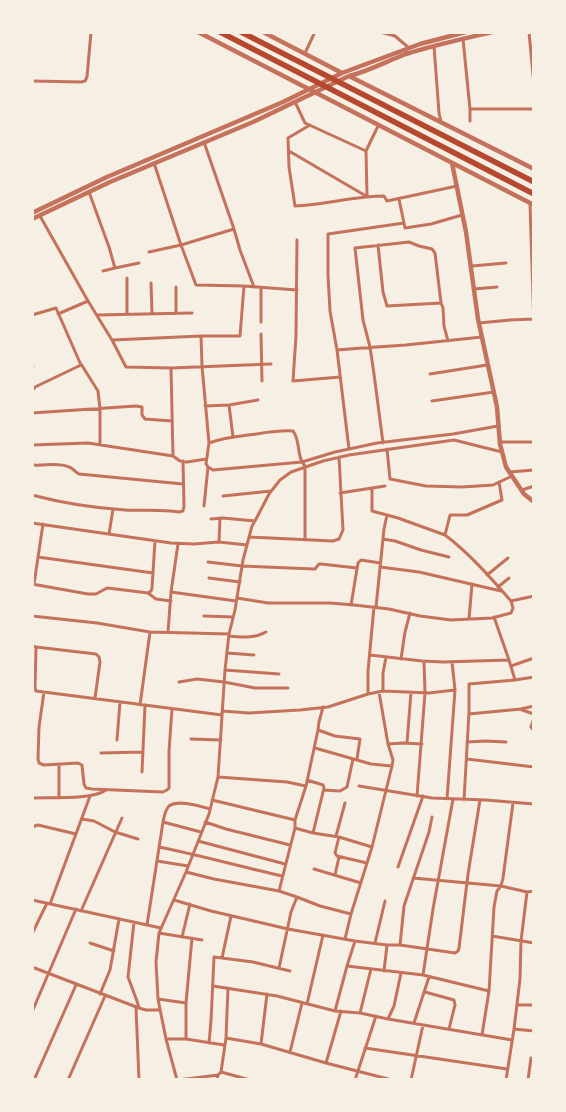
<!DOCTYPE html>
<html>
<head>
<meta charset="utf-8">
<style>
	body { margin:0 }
	#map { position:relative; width:566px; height:1112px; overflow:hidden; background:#f6efe4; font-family:Barlow,sans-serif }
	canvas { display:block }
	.frame { position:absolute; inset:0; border:34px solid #f6efe4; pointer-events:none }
</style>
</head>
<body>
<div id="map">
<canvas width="566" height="1112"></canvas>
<div class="frame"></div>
</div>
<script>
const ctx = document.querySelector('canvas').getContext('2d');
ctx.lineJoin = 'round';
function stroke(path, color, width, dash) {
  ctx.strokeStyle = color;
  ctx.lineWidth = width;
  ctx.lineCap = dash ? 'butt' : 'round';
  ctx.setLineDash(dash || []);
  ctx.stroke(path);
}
stroke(new Path2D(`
	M380,32L395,36L409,48
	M529,32L534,85
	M463,39L470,109V121
	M434,46L439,113L441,122
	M305,53L315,32
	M32,81L81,82L85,81L87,77L91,32
	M295,102L305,123L366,151
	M470,109H534
	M310,125L288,138L289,167L295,206C325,205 354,196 384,196L387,201L457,186
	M204,142L234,229L240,250L254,287
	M289,151L366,196
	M154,163L181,245L234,229
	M89,192L109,247L115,268L139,263
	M367,195L366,151L378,126
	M399,199L405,228L431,224L462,215
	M530,203L534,328
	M40,216L88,301L112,340L126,367L171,368L271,364
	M297,240L296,336L293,381L340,377
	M378,245L383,292L387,306L441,303
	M149,252L181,245L196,285L244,286L297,290
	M472,266L506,263
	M103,271L115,268
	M127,278V314
	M151,283L152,313
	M176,287V313
	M474,289L497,287
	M58,314L88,301
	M32,315L56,308L81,365L35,387L32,391
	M97,315L192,313
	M261,322V287
	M479,323L510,320L533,319
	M261,334L262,381
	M201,336L202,366L209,443L206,464L208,467L213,470L302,462L335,452L377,443L453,434L498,426
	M113,340L201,336H240L244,286
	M337,350L362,348L406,345L482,337
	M81,364L98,391L100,409V444
	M32,366H33
	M171,368L173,456
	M430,374L487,365
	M432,401L494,392
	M229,405L233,437
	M205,406L229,405L258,400
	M32,413L136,406L142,407V415L145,419L172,421
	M500,442H534
	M209,443C224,437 240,436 256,434C269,432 281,430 293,431C301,441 296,457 305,466V540
	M383,443L374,374L370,347L363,320L355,248L409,242L419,246L432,249L435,253L441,303L443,308L444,326L448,341
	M32,445L88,443L173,456L180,461L187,462L206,459
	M349,449L337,350L330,311L328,275V234L404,223
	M387,449L390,479L426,486L462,487L493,485L512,476
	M32,463L34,465C45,466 58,462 69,467C73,468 75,472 79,474L183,484
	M510,472L534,470
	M522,490L534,486
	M340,493L385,486
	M32,495C62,503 94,508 125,510C143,511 161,509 179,512L183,511L184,506L183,461
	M223,496L271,491
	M204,506L208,467
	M211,519L223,518L255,521
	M32,523L171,543L194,544L219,542L247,545
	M109,534L113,509
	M445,535L450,515H467L502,500L499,482
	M249,537L333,541L339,539L343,530L339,457
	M383,539L395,541L421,550L449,557
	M219,542L220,518
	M38,557L153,573
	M208,562L242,566L314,569H315L319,564H321L357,568
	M380,567L419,572L501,591
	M487,575L508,558
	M209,578L240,582
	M32,584L88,594H96L107,588L116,589L148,593L151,591L152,588L155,541
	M34,584L43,524
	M498,587L509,578
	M171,592L236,601
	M148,593L156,599L171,601
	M237,598L268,603H330L354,605L389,609L420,616L451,620L492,618L511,613L513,608L511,601C491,578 469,553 445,535L398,518L372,511V488
	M511,601L534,596
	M351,605L358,563L361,560L380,563
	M376,607L384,529L387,515
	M32,616L97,623L150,632L229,634
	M204,616L233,617
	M494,617L509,660L515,680
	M469,619L472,584
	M168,632L171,592L178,544
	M229,636C243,637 253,639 266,632
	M32,646L36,647L35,688L36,691L222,715
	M36,647L96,654L99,657L100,662L95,698
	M227,653L254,655
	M370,655L422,661L443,662L509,660
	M401,659L405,632L410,613
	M511,666L534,658
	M225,670L279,674
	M179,682L197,679L224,682L255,688H288
	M383,691V673L386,657
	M44,692L39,727L38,759L39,763L44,765L78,763L82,765L84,784L86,788L92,789L163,792L167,790L169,788V751L172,709
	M368,694V671L374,607
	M140,705L150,632
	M522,710L534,714
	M222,711L249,713L300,710L328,707L368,694L383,691L429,693L455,690
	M469,714L521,709L534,706
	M534,718L531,727L534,731
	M318,730L335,736L360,739L357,759
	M191,739L221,740
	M117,740L120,702
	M467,742L485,741L506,742
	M407,743L411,692
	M388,744L403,743L422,744
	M315,748L371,764L392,766
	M101,753L143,752
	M467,759L534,767
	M142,772L145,705
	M218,777L287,782L306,786
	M307,780L323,785L324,788L313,833
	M359,786L432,798L486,800L534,804
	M324,790L340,791L347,787L353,759
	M417,796L425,693L424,661
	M59,797V764
	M32,798C50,797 92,800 106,790
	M447,799L455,690L452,662
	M212,800L295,820
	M464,800L469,712V684L515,680L534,677
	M82,819L94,821L115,832L138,839
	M163,822L201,832
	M205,822L226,829L290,845
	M32,827L38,825L76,834
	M295,828L313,833L339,837L372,847
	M336,836L345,803
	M339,837L335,853L337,856L367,863
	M198,841L285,864
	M159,847C200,855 241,867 282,876
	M157,861L188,866
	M398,867L423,796
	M314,869L361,883
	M186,872L214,879L279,891L297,897L320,906L351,914
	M335,875L339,857
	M413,878L501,886L527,892L534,891
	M279,891L295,828V820L306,786L318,730L319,722L323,707
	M32,900L161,928
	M174,900L211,911L288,929L355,941L387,945H400L455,953L458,951L459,948L468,874L480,800
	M50,904L90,796
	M81,911L122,818
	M134,922L128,977L137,1001L139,1008
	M147,925L163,822C164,817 165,810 169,806C178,799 200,806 210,809
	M159,933L202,940
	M32,934L47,903
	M492,936L534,943
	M182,937L190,904
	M345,939L351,914L372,847L392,766L393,760L388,744L379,692
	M90,943L114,951
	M375,943L385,901
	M400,945L404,906L429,832L432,817
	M222,958L231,916
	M347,966L423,975L489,991
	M32,967L139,1008L146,1010H160
	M279,968L291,912L297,897
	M384,971L387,945
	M423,975L433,909L453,799
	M213,986L277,996L335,1011L360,1013L388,1019L512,1040
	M425,992L454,1000L455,1005L449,1029
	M100,994L110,970L119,919
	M158,999L186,1003
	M307,1004L323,935
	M517,1005H534
	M136,1007L139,1080
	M335,1011L347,966L355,941
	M32,1012L76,909
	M360,1013L371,969
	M388,1019L394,1006L401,973
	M414,1023L429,977
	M514,1029L534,1031
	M482,1035L489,991L494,907L497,891L501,886L503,878L513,803
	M226,1038L261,1044L326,1063L392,1080
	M166,1039H186L224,1045
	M186,1039V1003L192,938
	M209,1043L211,1021L214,957L253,962L290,971
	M261,1044L267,994
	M365,1048L507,1069
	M290,1052L302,1003
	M326,1063L341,1011
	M221,1072L226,1038L228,988
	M34,1080L76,985
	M68,1080L105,996
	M177,1080L166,1039L158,999L156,962L159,933L186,872L209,814L218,777L225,670L229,634L235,610L243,560L252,526L255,521L269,494L280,480L291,472L323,461L349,455L454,440L502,452
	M178,1080L218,1075L221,1072L250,1080
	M217,1080L218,1075
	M355,1080L376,1016
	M411,1080L423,1025
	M506,1080L514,1029L520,979L521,941L527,892
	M528,1080L531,1058`), '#c5725c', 3);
stroke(new Path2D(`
	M198,32L534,205
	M263,32L342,73
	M349,76L534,169
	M452,163L466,232L478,319L497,407L500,444L506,467L524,494L534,502
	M32,213L107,177L283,102L342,73L420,44L466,32
	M32,219L110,182L253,122L349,76C369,71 387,61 406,54C434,45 463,39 492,32`), '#c5725c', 4.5);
stroke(new Path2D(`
	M220,32L534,194
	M241,32L534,182`), '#b5482f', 5.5);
</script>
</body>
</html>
